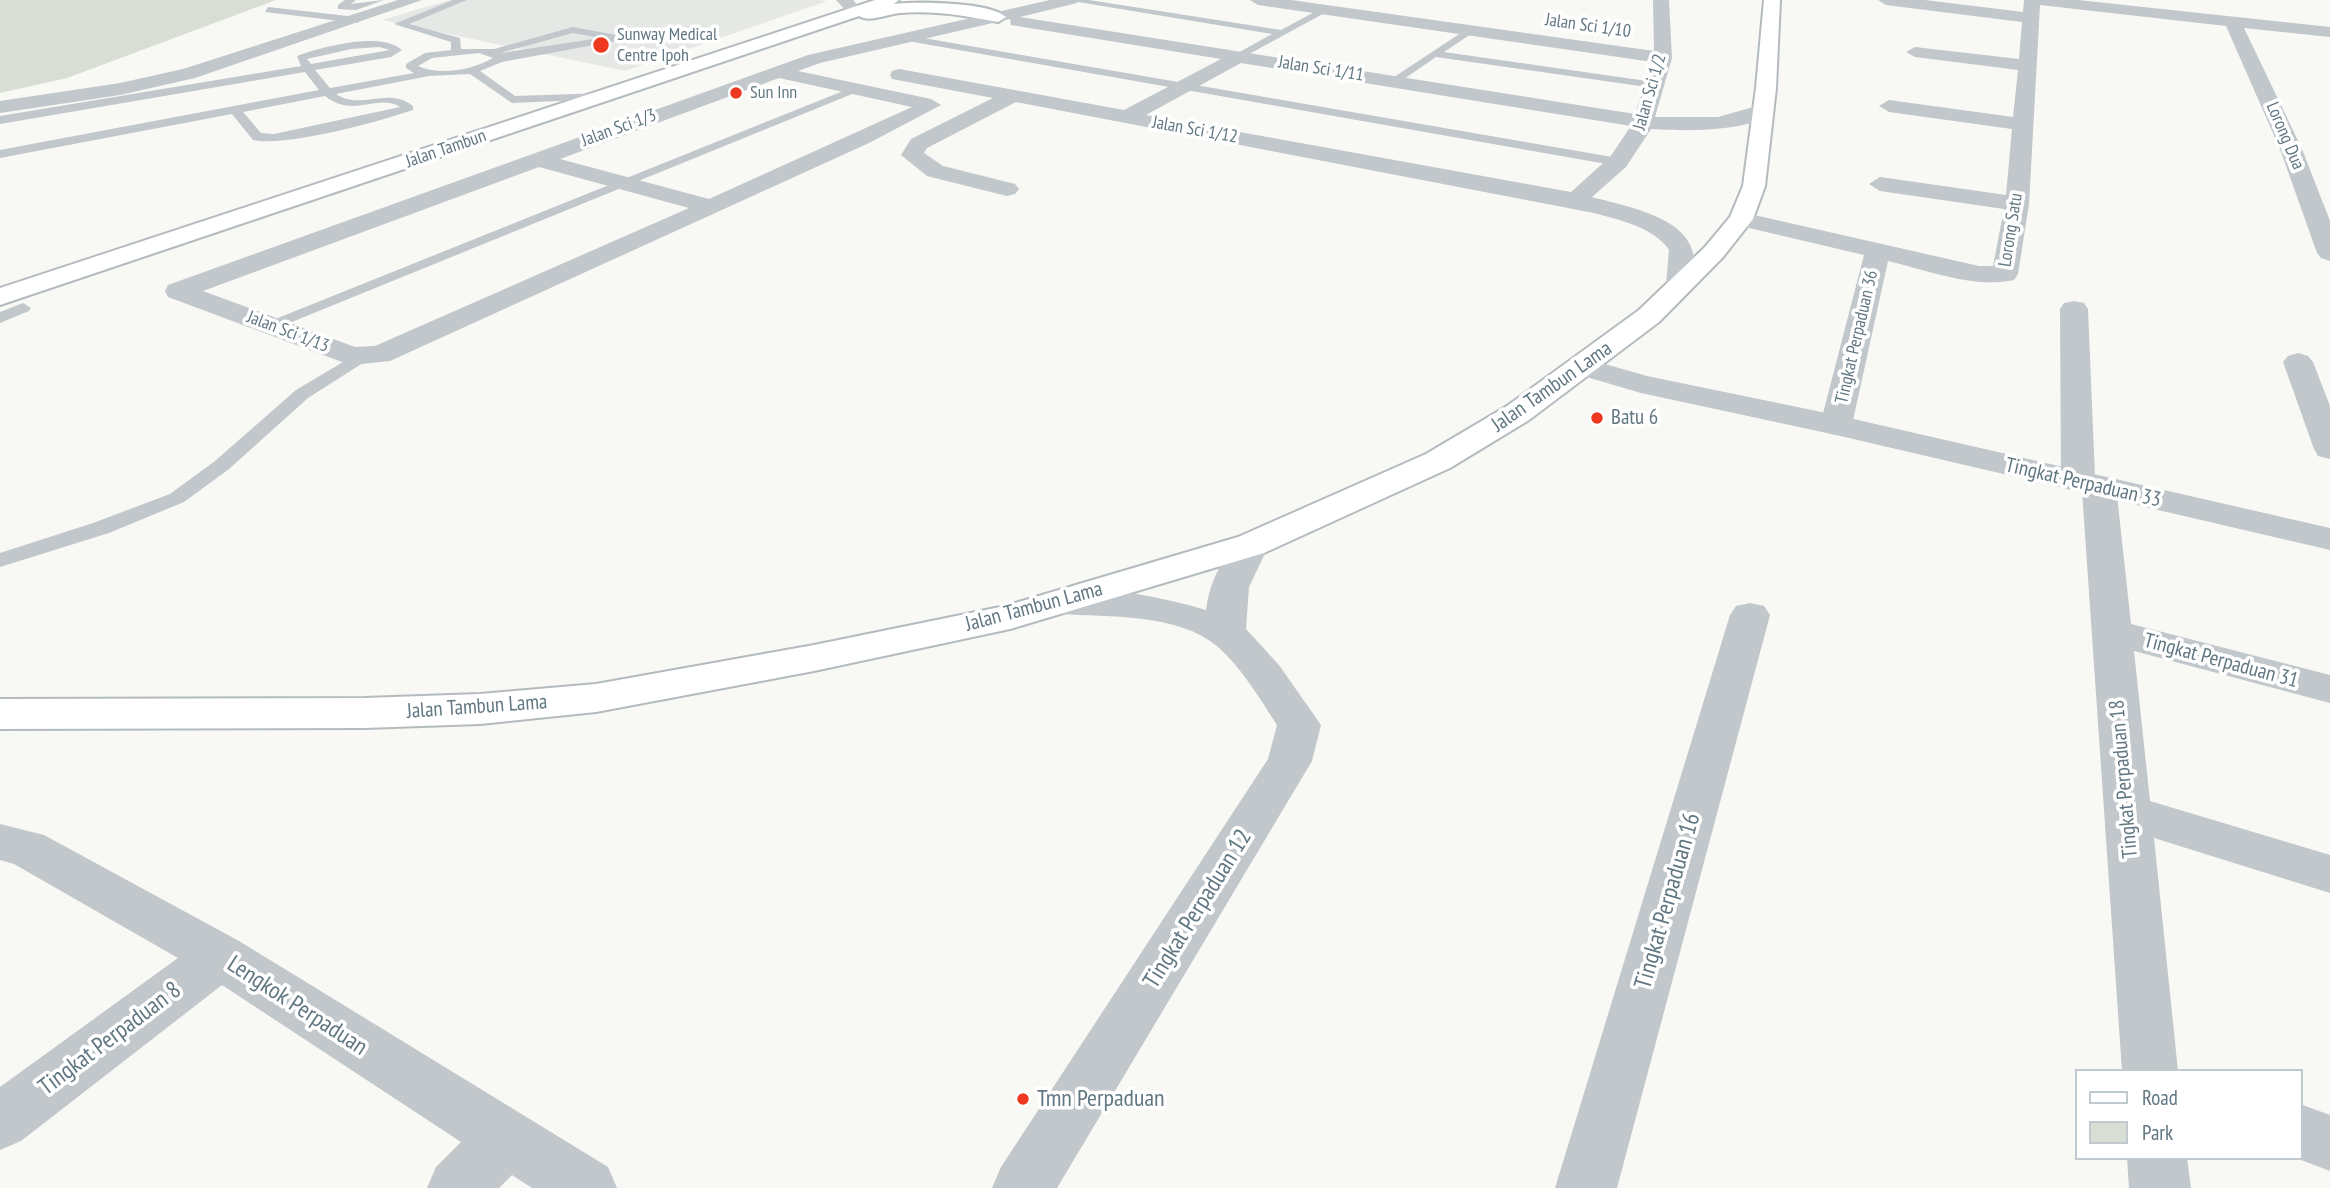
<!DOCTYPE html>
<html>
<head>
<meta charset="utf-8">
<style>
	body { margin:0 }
	#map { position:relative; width:2330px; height:1188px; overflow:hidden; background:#f8f8f5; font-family:"PT Sans Narrow",sans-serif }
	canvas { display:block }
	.legend { position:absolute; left:2075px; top:1069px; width:228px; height:91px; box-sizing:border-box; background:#fff; border:2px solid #c0c9cd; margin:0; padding:9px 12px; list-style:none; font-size:21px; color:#617782 }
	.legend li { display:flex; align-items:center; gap:14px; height:35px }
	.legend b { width:35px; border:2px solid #c0c9cd }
</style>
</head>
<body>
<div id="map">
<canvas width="2330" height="1188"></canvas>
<ul class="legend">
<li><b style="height:9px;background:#fff"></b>Road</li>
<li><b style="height:19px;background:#d8ded4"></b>Park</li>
</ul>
</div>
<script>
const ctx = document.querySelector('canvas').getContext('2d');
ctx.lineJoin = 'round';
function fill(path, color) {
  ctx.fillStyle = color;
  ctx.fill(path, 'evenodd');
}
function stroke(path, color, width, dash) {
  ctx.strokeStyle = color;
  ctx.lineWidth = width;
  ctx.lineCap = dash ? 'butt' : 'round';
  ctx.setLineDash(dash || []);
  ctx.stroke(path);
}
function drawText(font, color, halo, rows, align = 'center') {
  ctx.font = font + ' "PT Sans Narrow",sans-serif';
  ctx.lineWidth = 7;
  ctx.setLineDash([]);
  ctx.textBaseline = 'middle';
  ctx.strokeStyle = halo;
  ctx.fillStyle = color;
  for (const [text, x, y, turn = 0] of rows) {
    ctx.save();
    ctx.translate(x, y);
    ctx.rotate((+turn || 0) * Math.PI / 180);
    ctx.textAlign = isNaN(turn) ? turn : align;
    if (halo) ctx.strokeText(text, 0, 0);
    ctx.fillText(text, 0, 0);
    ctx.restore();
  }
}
fill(new Path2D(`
	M450,0H817L827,1L625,71L382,20Z`), '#e6e8e6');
fill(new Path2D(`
	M0,0H276L67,78L0,93Z`), '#d8ded4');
const primary = new Path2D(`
	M875,0H899L894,4C916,1 991,2 1006,17L998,22C966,16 933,10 900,13C888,14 869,23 859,16L0,305V288Z
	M1764,0H1780L1776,88L1765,186L1753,219L1723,257L1659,322L1529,420L1450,468L1264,553L1010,629L814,671L596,712L480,724L364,728L0,729V699L364,698L480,694L596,684L814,645L1005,606L1238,537L1426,454L1507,406L1639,310L1705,247L1730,217L1743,186L1756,88Z`);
stroke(primary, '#b4bbbe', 4);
fill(new Path2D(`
	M345,0H356L351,4L384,0L356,10L338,9V5Z
	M453,0H467L409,24L460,38L461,49H494L573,27L621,36V40L502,62L480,71L515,96L605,93L611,96L605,99L512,103L470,74L429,76L336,94C361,111 388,86 413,106V110C378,122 287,147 253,140L232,114L0,158V150L319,90L305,72L0,124V116L301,66L297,56C323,47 380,31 402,50L391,57L315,70L330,88L414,73L406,68V64L425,53L451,50V42L394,24ZM573,33L600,38L500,53ZM379,47L390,50L311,64L307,59L351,49ZM479,53L493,58C473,70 439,76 418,66L432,58ZM325,96C354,119 377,93 400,107L274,134L261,133L243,112Z
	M1066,0H1089L1281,30L1322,8L1330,10L1240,59L1235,56L1236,54L1272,34Z
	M268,7L357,17L362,20L357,23L265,12Z
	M1470,27L1474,32L1444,52L1654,82L1660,85L1654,88L1436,57L1398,83L1388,81Z
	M906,35L1618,158L1624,162L1618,166L902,40V36Z
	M858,85L864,88L862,90L277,328L271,329L263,324Z
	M23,303L31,308L29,311L0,323V312Z
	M360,352L369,357L366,361L308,398L229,469L184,502L109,533L0,567V553L93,523L170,494L215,461L296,390Z`), '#c1c7ca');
fill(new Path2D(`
	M398,0H422L195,78L120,95L0,113V101L120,83L183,69Z
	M836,0H853L864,12L856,17L850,15Z
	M1050,0H1079L1077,3L1020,17L1635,114L1653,62L1258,5L1250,0H1291L1654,51L1653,0H1669L1672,58L1655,117H1718L1764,104L1774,110C1757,133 1678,131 1651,129L1626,167L1592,197C1628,207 1697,218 1694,265C1693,275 1694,284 1688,292H1670L1666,286L1669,250C1654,227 1619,220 1594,213L1016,102L927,148L924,153L943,166L1015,184L1019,189L1015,194L1007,196L927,176L901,155L911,139L993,98L892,79L890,75L892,71L899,69L1124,110L1221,59L1017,26L1011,25L1010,19L820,63L798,71L931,99L941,105L869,143L390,361L352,365L342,362L168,297L165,291L168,285L808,55ZM1241,63L1631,126L1610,157L1571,192L1146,115ZM779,78L912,107L709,199L560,159ZM539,167L689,208L375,346L355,347L203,291Z
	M1878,0H1925L2023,12L2024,0H2078L2330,27V37L2244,28L2302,149L2330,221V261L2321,258L2317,253L2280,149L2226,26L2040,5L2029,204L2018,274L2014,280C1974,289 1927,270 1888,261L1852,425L1847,432L1836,435L1825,432L1820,425L1864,255L1732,224L1729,219L1732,214L1741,212L1979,266H1993L2004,209L1880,191L1869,184L1880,177L2006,195L2012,129L1889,112L1879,106L1889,100L2013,117L2018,70L1915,57L1906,52L1915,47L2019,59L2022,22L1886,5Z
	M2074,301L2084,303L2088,309L2095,477L2111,479L2116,486L2131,624L2330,675V703L2134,651L2150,801L2330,855V893L2154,838L2178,1071H2122L2082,491L2066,489L2061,482L2060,309L2064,303Z
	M2298,353L2308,356L2313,362L2330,406V459L2318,456L2314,449L2283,362L2288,356Z
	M1251,534L1264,537L1269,545L1249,587L1246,629L1279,665L1321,725L1312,761L1057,1188H992L1001,1167L1268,759L1277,725C1260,699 1242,668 1218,647C1179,613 1108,617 1060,614L1046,611L1041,602L1046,593C1090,582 1164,597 1206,610C1209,583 1222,560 1238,537Z
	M1750,603L1764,606L1770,615L1617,1188H1555L1730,615L1736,606Z
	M0,824L44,835L239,941L608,1167L617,1188H532L512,1175L499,1188H427L436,1167L461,1142L222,985L21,1141L0,1150V1087L178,958L14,864L0,860Z
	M2300,1104L2330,1115V1171L2296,1158H2300Z
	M2127,1158H2187L2191,1188H2129Z`), '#c1c7ca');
fill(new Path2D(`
	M1584,358L1647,376L1836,415L2330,528V550L1836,435L1641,393L1573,373L1569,367L1573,361Z`), '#c1c7ca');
fill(primary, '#fff');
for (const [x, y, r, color] of [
	[601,45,9,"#ee3820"],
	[736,93,7,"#ee3820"],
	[1597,418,7,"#ee3820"],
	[1023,1099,7,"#ee3820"]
]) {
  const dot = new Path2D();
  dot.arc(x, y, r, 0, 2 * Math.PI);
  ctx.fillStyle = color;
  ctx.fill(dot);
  stroke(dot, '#fff', 2.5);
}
drawText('18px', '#617782', '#fff', [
	["Jalan Sci 1/10",1588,26,8],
	["Jalan Sci 1/11",1321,69,9],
	["Jalan Sci 1/2",1650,92,-74],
	["Jalan Sci 1/3",619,128,-20],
	["Jalan Sci 1/12",1195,130,10],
	["Lorong Dua",2285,136,67],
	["Jalan Tambun",446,149,-19],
	["Lorong Satu",2011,230,-81],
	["Jalan Sci 1/13",288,332,21],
	["Tingkat Perpaduan 36",1857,337,-77]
]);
drawText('18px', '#617782', '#fff', [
	["Sunway Medical",617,35],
	["Centre Ipoh",617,56],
	["Sun Inn",750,93]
], 'left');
drawText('21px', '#617782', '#fff', [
	["Jalan Tambun Lama",1552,387,-35],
	["Tingkat Perpaduan 33",2083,483,13],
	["Jalan Tambun Lama",1034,607,-15],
	["Tingkat Perpaduan 31",2221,661,15],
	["Jalan Tambun Lama",477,707,-4],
	["Tingkat Perpaduan 18",2124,779,-95]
]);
drawText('21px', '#617782', '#fff', [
	["Batu 6",1611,418]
], 'left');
drawText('24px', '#617782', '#fff', [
	["Tingkat Perpaduan 16",1668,901,-74],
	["Tingkat Perpaduan 12",1198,909,-58],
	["Lengkok Perpaduan",297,1006,33],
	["Tingkat Perpaduan 8",110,1039,-37]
]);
drawText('24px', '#617782', '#fff', [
	["Tmn Perpaduan",1037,1099]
], 'left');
</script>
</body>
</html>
